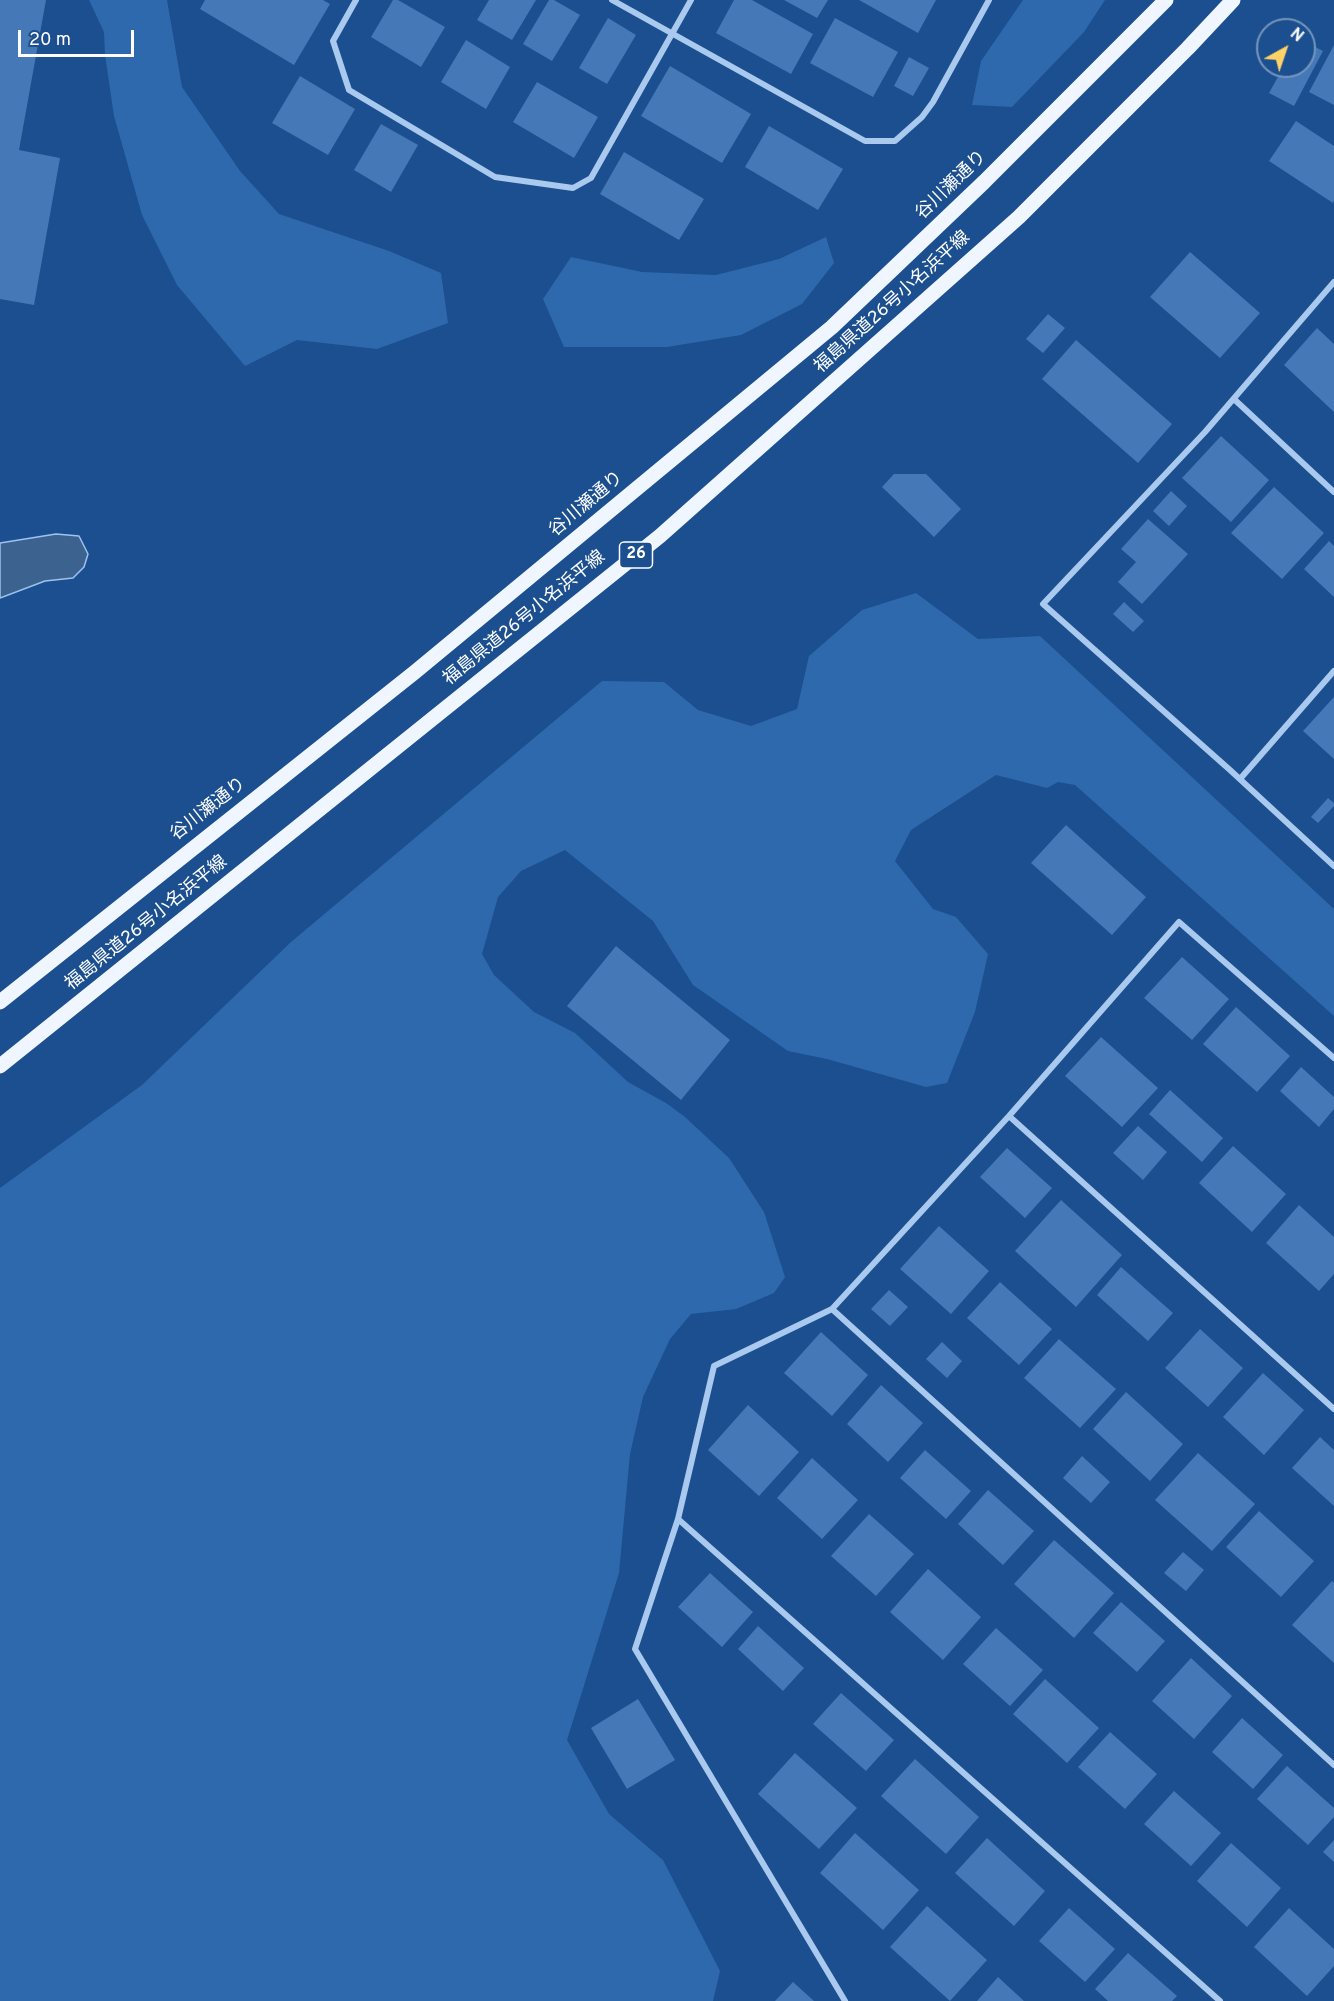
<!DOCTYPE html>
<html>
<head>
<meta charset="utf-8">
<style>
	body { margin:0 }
	#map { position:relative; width:1334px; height:2001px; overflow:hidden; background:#1b4f8f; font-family:Overpass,sans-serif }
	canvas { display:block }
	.north { position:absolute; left:1256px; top:18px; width:60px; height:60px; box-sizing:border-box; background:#1b4f8f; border:2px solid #7695bc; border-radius:50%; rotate:40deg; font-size:16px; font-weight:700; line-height:24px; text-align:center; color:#fff }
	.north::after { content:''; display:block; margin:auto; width:21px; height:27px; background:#ffd166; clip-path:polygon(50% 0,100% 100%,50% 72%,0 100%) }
	.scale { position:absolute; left:18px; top:30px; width:116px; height:27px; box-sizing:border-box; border:3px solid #fff; border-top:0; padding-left:8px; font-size:18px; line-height:21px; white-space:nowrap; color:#fff; -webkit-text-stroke:4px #1b4f8f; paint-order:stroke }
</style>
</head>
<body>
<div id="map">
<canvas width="1334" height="2001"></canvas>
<div class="north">N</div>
<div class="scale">20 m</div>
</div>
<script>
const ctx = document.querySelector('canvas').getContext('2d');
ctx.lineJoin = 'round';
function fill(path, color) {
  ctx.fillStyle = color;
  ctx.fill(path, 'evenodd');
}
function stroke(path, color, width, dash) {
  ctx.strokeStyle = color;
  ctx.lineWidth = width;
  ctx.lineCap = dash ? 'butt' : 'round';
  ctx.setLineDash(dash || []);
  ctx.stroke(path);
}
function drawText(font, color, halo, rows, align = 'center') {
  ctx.font = font + ' Overpass,"Noto Sans JP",sans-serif';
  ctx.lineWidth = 4.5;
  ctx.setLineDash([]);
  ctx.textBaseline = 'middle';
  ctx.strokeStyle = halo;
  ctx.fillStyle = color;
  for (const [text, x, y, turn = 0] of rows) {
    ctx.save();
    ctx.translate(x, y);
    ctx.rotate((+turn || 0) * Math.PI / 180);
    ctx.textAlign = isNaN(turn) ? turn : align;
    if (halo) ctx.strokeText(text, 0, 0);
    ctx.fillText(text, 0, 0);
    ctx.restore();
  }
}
fill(new Path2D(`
	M89,0H167L182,87L240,171L279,214L389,251L441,273L448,323L377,349L297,340L245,366L177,285L142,215L114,116L105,55L104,32Z
	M1023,0H1105L1084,32L1012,107L972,105L981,61Z
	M826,237L834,263L802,304L741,335L667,347H564L543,299L571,257L642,272L716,275L779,259Z
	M916,593L978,639L1040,636L1334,909V1016L1075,785L1058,782L1047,788L996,775L911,830L895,861L933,909L956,917L988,954L975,1012L947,1083L926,1087L827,1059L788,1051L693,985L653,921L565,850L521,871L498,897L482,954L494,975L534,1012L575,1033L628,1082L666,1103L685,1117L729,1158L764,1212L785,1277L774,1293L736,1309L691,1314L670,1339L643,1397L630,1454L619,1573L567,1740L609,1814L663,1860L720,1971L713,2001H0V1188L142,1085L291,942L602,681L664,682L698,710L751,726L797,709L809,656L862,610Z`), '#2e69ad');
const water = new Path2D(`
	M56,534L79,536L88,554L84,567L73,578L45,581L0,598V543Z`);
fill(water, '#3c6290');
stroke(water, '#9cc4f0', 1.5);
fill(new Path2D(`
	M0,0H46L19,150L60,158L34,305L0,299Z
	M205,0H323L330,4L294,65L200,9Z
	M393,0H398L445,27L421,67L371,37Z
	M489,0H536L512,40L477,20Z
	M549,0H554L580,15L552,61L523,44Z
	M734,0H752L813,34L791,74L716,33Z
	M784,0H828L817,18Z
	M859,0H936L918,33Z
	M608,18L636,35L607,84L579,68Z
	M835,18L898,52L873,97L810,63Z
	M466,40L510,67L486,109L441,82Z
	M1304,41L1323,51L1294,106L1269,93L1284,66H1304Z
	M1334,45V105L1309,92Z
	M909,57L929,68L913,96L894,86Z
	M670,66L751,114L722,163L641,116Z
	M300,76L355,109L328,155L272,123Z
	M537,82L598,117L574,158L513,122Z
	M1296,121L1334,146V200L1333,203L1269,161Z
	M381,124L418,145L391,192L354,170Z
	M769,126L843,169L818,210L745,167Z
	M624,152L704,199L679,240L600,194Z
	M1190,252L1260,313L1220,358L1150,297Z
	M1048,314L1065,328L1043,353L1026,339Z
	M1317,328L1334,344V412L1284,365Z
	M1076,340L1172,424L1138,463L1042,379Z
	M1221,436L1269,480L1231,522L1182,478Z
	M894,474H926L961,509L934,537L882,487Z
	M1274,487L1324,533L1282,579L1231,533Z
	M1171,491L1187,506L1169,526L1153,511Z
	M1148,519L1188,554L1142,604L1118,582L1136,562L1121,549Z
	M1329,541L1334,546V597L1304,569Z
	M1124,602L1144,621L1133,632L1113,614Z
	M1334,697V759L1303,731Z
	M1328,798L1334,803V806L1318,823L1311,817Z
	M1066,825L1146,897L1112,935L1031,863Z
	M616,946L730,1040L681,1100L567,1006Z
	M1182,957L1229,999L1192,1040L1144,998Z
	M1236,1007L1290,1056L1257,1092L1203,1044Z
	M1101,1037L1158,1088L1122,1127L1065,1076Z
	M1301,1067L1334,1097V1109L1319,1127L1280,1091Z
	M1170,1090L1223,1138L1202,1162L1149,1114Z
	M1138,1126L1167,1152L1143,1180L1113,1153Z
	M1233,1146L1286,1194L1252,1232L1199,1183Z
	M1007,1148L1052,1188L1025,1218L980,1177Z
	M1061,1200L1122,1255L1076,1307L1015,1251Z
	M1299,1205L1334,1237V1274L1319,1291L1266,1243Z
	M939,1226L989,1271L951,1314L900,1269Z
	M1121,1267L1173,1313L1148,1341L1097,1295Z
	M1000,1282L1052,1329L1019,1365L967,1318Z
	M889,1290L908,1307L890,1326L871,1309Z
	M1200,1329L1243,1368L1208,1407L1165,1368Z
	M821,1332L868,1375L832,1416L784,1373Z
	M1059,1339L1116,1389L1080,1428L1024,1378Z
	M942,1342L962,1361L947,1378L926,1359Z
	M1263,1373L1304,1410L1264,1455L1223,1417Z
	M881,1385L923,1423L888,1462L847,1424Z
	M1126,1392L1183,1444L1150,1481L1093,1429Z
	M748,1405L799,1452L759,1496L708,1450Z
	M1320,1437L1334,1450V1506L1292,1468Z
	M925,1450L971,1491L946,1519L900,1478Z
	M1198,1453L1255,1504L1212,1551L1155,1500Z
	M1082,1456L1110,1482L1091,1503L1063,1478Z
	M812,1458L858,1500L822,1539L777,1498Z
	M988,1490L1034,1531L1003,1565L958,1524Z
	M1259,1511L1314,1561L1281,1597L1226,1547Z
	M869,1514L914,1554L876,1596L831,1556Z
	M1054,1540L1114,1593L1074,1638L1014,1584Z
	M1183,1552L1204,1570L1186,1591L1164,1573Z
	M928,1569L981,1617L943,1660L890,1612Z
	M710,1573L753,1612L722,1647L678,1607Z
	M1332,1581L1334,1583V1663L1292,1625Z
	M1121,1602L1165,1641L1137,1672L1093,1633Z
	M758,1626L804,1668L783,1691L738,1649Z
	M996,1628L1043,1670L1010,1706L963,1664Z
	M1191,1658L1232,1696L1194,1739L1152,1701Z
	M1045,1679L1099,1728L1067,1763L1013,1714Z
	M841,1693L894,1740L866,1771L813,1724Z
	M638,1699L675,1760L627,1789L591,1728Z
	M1242,1718L1283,1755L1253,1789L1212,1752Z
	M1110,1732L1157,1774L1125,1809L1078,1767Z
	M795,1753L857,1808L819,1849L758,1794Z
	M915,1759L979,1817L946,1854L881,1796Z
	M1287,1766L1334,1808V1817L1308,1845L1257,1799Z
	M1174,1791L1221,1833L1191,1866L1144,1824Z
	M855,1833L919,1890L883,1930L820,1873Z
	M987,1838L1045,1891L1014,1926L955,1873Z
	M1334,1840V1862L1323,1852Z
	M1231,1843L1281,1888L1247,1927L1197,1881Z
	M927,1906L987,1960L950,2001L890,1947Z
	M1069,1908L1115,1949L1085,1982L1039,1941Z
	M1289,1908L1334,1949V1966L1307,1996L1254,1947Z
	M1128,1953L1177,1996L1172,2001H1108L1095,1989Z
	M998,1977L1024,2001H977Z
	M793,1982L814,2001H775Z`), '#4478b7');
stroke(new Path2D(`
	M356,0L333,41L349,90L495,177L573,188L591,178L691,0
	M612,0L865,141H895L922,117L933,102L989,0
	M1334,282L1205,432L1043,604L1230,770L1334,866
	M1235,400L1334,492
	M1240,779L1334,671
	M1009,1116L1334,1409
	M832,1309L1334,1765
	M678,1519L1220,2001
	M845,2001L635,1649L678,1519L714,1366L832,1309L1009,1116L1179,922L1334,1058`), '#a9c9ee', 6);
stroke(new Path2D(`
	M0,1002L415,672L832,327L984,182L1166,0
	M0,1066L660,536L1019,217L1188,48L1233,0`), '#f0f6ff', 15);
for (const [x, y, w] of [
	[636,555,33]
]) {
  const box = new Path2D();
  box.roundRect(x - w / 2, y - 13, w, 26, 4.5);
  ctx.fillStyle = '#1b4f8f';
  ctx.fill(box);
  stroke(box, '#fff', 1.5);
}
drawText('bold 16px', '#fff', null, [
	["26",636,555]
]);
drawText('18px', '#fff', '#1b4f8f', [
	["谷川瀬通り",952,186,-44],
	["福島県道26号小名浜平線",893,303,-42],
	["谷川瀬通り",587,505,-40],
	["福島県道26号小名浜平線",525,619,-39],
	["谷川瀬通り",209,810,-38],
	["福島県道26号小名浜平線",147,924,-39]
]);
</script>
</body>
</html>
